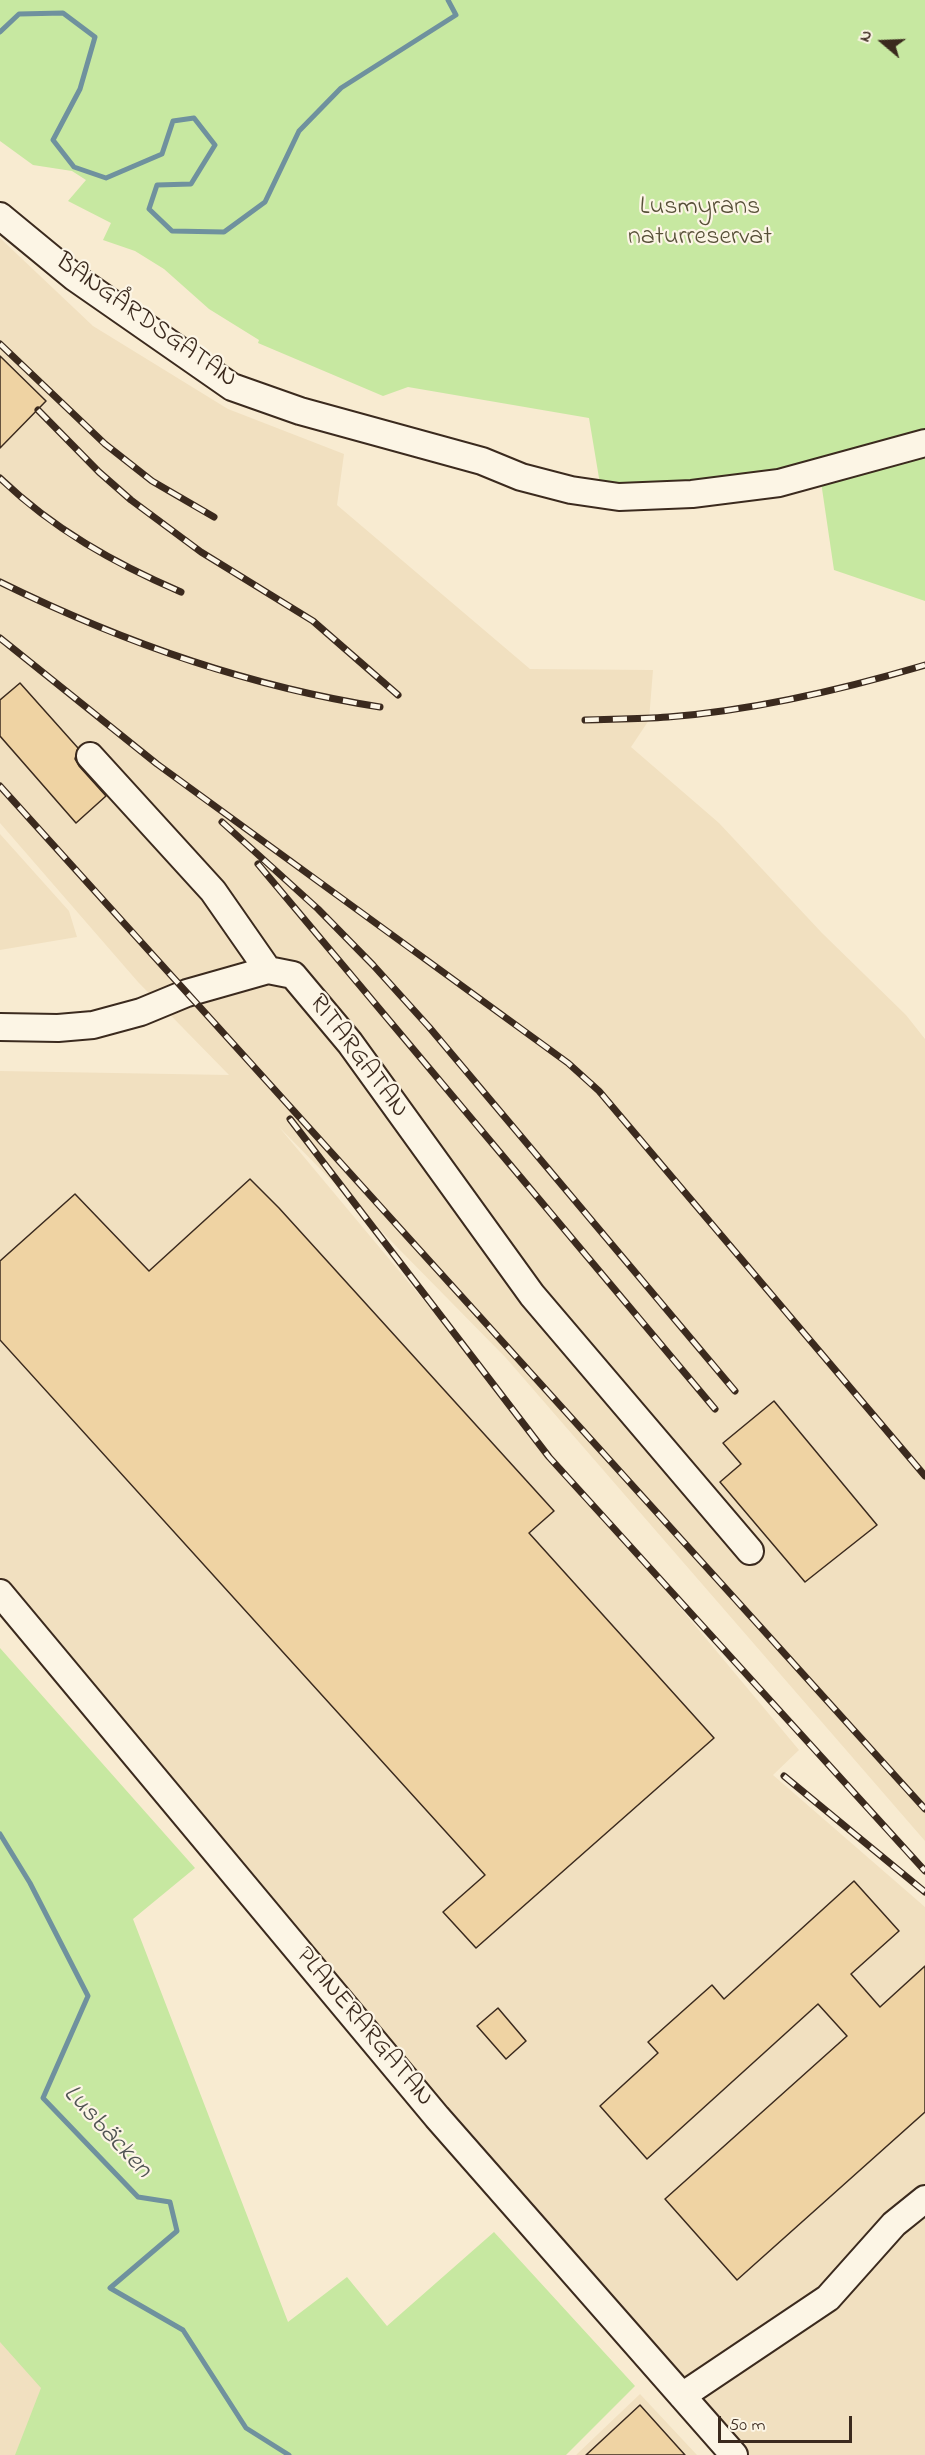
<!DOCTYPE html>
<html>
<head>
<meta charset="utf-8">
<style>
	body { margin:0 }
	#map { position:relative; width:925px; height:2455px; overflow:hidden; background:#f8ebd1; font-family:"Indie Flower",sans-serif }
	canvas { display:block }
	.north { position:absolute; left:853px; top:12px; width:60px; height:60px; -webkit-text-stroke:4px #fcf5e5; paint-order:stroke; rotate:289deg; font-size:16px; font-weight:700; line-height:24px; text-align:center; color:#3b2a1e }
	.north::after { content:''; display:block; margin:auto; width:21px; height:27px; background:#3b2a1e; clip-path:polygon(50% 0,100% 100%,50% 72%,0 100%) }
	.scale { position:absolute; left:718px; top:2416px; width:134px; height:27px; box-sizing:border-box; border:3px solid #3b2a1e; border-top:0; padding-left:8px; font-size:18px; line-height:21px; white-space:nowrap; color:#3b2a1e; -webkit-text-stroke:4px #fcf5e5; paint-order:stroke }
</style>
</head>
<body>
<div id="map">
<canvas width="925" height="2455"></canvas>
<div class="north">N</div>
<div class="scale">50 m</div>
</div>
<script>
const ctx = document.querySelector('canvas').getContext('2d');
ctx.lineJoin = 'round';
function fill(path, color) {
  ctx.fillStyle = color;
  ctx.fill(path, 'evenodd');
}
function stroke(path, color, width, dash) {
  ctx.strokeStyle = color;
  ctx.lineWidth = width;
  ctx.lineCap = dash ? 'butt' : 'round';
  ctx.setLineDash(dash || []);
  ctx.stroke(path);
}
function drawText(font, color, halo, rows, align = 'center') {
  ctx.font = font + ' "Indie Flower",sans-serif';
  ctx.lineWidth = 4.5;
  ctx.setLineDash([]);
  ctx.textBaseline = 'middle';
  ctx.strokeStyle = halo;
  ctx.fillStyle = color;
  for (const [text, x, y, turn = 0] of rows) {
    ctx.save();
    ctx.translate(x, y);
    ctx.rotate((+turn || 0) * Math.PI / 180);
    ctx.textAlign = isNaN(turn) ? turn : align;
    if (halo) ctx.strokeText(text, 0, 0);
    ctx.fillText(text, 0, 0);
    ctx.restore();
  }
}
fill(new Path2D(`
	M0,238L93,326L228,409L344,454L337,505L530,669L653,670L649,720L631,747L719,823L822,933L906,1015L925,1039V1841L506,1358L279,1127L799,1750L773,1775L925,1907V2455H735L0,1593V1071L229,1075L138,982L0,823Z
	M0,834L69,911L77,937L0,950Z
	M0,2310L85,2418L47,2455H0Z
	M640,2394L697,2455H576Z`), '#f1e0c0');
fill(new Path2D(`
	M0,0H925V601L834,570L820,475L601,490L589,418L408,387L383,396L258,343L259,340L209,309L164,269L135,251L103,240L111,223L68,201L86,180L72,171L33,165L0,141Z
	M0,1648L195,1868L133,1919L288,2322L347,2277L387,2326L494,2232L635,2386L566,2455H15L41,2388L0,2342Z`), '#c7e8a1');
stroke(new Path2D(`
	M0,32L19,14L63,13L95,37L80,89L53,140L74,167L106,178L162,154L173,121L194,118L215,145L191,184L157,185L149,209L172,231L224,232L265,202L299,131L341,88L456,15L448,0
	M0,1834L30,1883L88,1996L43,2098L138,2197L170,2202L177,2231L110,2288L183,2330L246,2428L289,2455`), '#6f919e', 5);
const building = new Path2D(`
	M0,356L46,401L0,448Z
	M20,683L78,748L75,759L79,766L106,796L76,823L0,736V700Z
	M250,1179L279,1208L554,1511L529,1533L714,1738L476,1948L443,1912L485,1875L0,1340V1261L75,1194L149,1271Z
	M774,1401L877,1525L805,1582L720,1482L741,1464L723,1443Z
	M854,1881L899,1931L851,1974L880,2007L925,1966V2112L737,2280L665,2199L847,2036L818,2004L647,2159L600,2106L658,2053L648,2042L712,1985L724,1999Z
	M498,2008L526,2041L506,2059L477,2026Z
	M640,2405L685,2455H586Z`);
fill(building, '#efd3a3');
stroke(building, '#3b2a1e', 1.5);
const minor = new Path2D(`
	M0,216L74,277L232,387L300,411L482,461L521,477L571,490L619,497L692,494L779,483L925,443
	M90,756L213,891L268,970
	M0,1027L58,1028L93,1025L141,1012L187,993L268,970L293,975L350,1043L532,1295L750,1551
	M0,1593L437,2117L734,2455
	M682,2396L828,2298L894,2224L925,2199`);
stroke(minor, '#3b2a1e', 30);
stroke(minor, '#fcf5e5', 26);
const rail = new Path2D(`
	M0,344L105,444L152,481L214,517
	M38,410L99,472L131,500L201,552L313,621L398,695
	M0,478C53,529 114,563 181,592
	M0,582C122,642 246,686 380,707
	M0,638L157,764L568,1063L599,1091L925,1476
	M585,720C612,719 640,719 668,717C755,710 841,690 925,665
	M0,786L925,1809
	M222,822L318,909L373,965L429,1027L735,1391
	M258,864L715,1409
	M290,1119L549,1457L925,1871
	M784,1776L925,1892`);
stroke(rail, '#3b2a1e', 7);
stroke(rail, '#fcf5e5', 4.5, [14]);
drawText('26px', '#575038', '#fcf5e5', [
	["Lusmyrans",700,209],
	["naturreservat",700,239]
]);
drawText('26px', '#3b2a1e', '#fcf5e5', [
	["BANGÅRDSGATAN",145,322,35],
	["RITARGATAN",357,1057,53],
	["PLANERARGATAN",363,2028,50]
]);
drawText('italic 27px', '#515554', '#fcf5e5', [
	["Lusbäcken",106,2133,47]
]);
</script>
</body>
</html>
